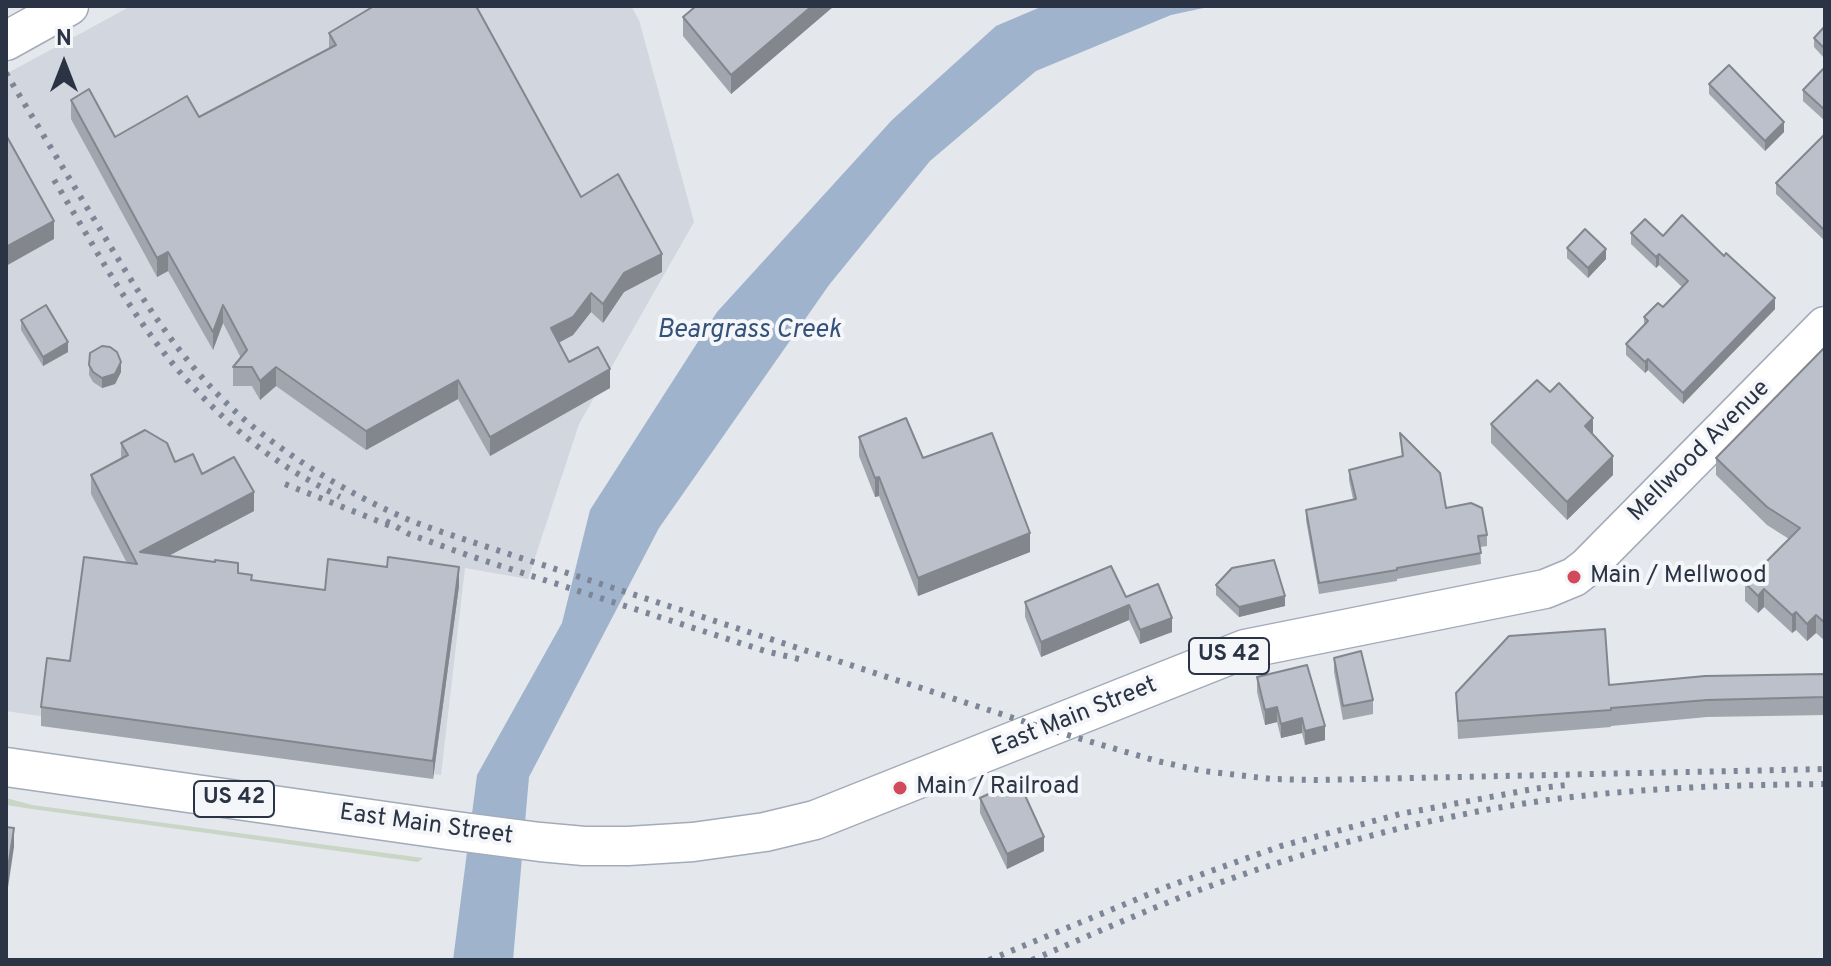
<!DOCTYPE html>
<html>
<head>
<meta charset="utf-8">
<style>
	body { margin:0 }
	#map { position:relative; width:1831px; height:966px; overflow:hidden; background:#e4e7ec; font-family:Overpass,sans-serif }
	canvas { display:block }
	.frame { position:absolute; inset:0; border:8px solid #2b3445; pointer-events:none }
	.north { position:absolute; left:24px; top:24px; width:80px; height:80px; -webkit-text-stroke:6px #f4f6f9; paint-order:stroke; rotate:0deg; font-size:22px; font-weight:700; line-height:32px; text-align:center; color:#2b3445 }
	.north::after { content:''; display:block; margin:auto; width:28px; height:36px; background:#2b3445; clip-path:polygon(50% 0,100% 100%,50% 72%,0 100%) }
</style>
</head>
<body>
<div id="map">
<canvas width="1831" height="966"></canvas>
<div class="frame"></div>
<div class="north">N</div>
</div>
<script>
const ctx = document.querySelector('canvas').getContext('2d');
ctx.lineJoin = 'round';
function fill(path, color) {
  ctx.fillStyle = color;
  ctx.fill(path, 'evenodd');
}
function stroke(path, color, width, dash) {
  ctx.strokeStyle = color;
  ctx.lineWidth = width;
  ctx.lineCap = dash ? 'butt' : 'round';
  ctx.setLineDash(dash || []);
  ctx.stroke(path);
}
function drawText(font, color, halo, rows, align = 'center') {
  ctx.font = font + ' Overpass,sans-serif';
  ctx.lineWidth = 8;
  ctx.setLineDash([]);
  ctx.textBaseline = 'middle';
  ctx.strokeStyle = halo;
  ctx.fillStyle = color;
  for (const [text, x, y, turn = 0] of rows) {
    ctx.save();
    ctx.translate(x, y);
    ctx.rotate((+turn || 0) * Math.PI / 180);
    ctx.textAlign = isNaN(turn) ? turn : align;
    if (halo) ctx.strokeText(text, 0, 0);
    ctx.fillText(text, 0, 0);
    ctx.restore();
  }
}
fill(new Path2D(`
	M131,6H631L639,20L694,222L579,424L528,579L465,568L441,775L6,711V74Z`), '#d2d6de');
fill(new Path2D(`
	M6,798L32,805L423,858L418,862L32,809L6,805Z`), '#c9d6c5');
fill(new Path2D(`
	M1043,6H1213L1171,15L1036,71L930,161L829,285L659,528L529,777L513,960H453L477,775L562,623L590,510L717,312L892,120L996,26Z`), '#9fb4cc');
const primary = new Path2D(`
	M6,41L69,6
	M6,767L448,830L540,842L584,846H628L693,842L765,832L815,820L1245,649L1545,589L1574,577L1587,567L1825,326`);
stroke(primary, '#a3abb8', 41);
stroke(primary, '#fff', 38);
stroke(new Path2D(`
	M6,73C36,123 66,173 97,224C139,294 182,366 246,421C292,459 346,492 400,516C422,526 446,533 469,541L1047,729L1157,761L1203,771L1272,779L1319,780L1825,769
	M54,180C84,229 111,279 144,326C174,369 211,409 252,442C279,464 309,481 340,497
	M285,484L393,527
	M386,521L409,534L470,556L765,651L799,659
	M989,960L1169,886L1281,846L1400,814L1533,789L1566,785
	M1032,960C1086,937 1140,913 1194,892C1304,851 1419,819 1534,802C1630,788 1728,785 1825,784`), '#7d8696', 6, [4, 8]);
fill(new Path2D(`
	M834,6L731,94L683,36V17Z
	M1825,26V59L1814,47V38Z
	M329,33L581,197L662,272L624,292L603,323L591,312L573,335L558,343L569,362L610,388L490,456L458,399L366,450L276,386L260,400L252,386H233V367L241,358L223,323L213,350L168,271L157,277L71,119V100L115,137L199,117L329,49Z
	M1825,67V121L1803,101V90Z
	M1709,84L1784,132L1765,151L1709,94Z
	M1825,134V241L1776,194V183Z
	M1631,233L1663,236L1775,309L1683,404L1648,370L1645,373L1626,355V344L1644,325V317L1663,307L1682,287L1659,265L1656,268L1631,244Z
	M1567,248L1606,259L1588,278L1567,258Z
	M21,320L68,352L43,366L21,330Z
	M1825,347V641L1816,633L1807,641L1796,630L1792,633L1764,607L1758,613L1745,601V583L1789,539L1767,525L1716,475V458Z
	M90,353L121,372L115,384L102,388L93,382L89,375Z
	M1491,424L1593,435L1613,475L1567,520L1491,443Z
	M1400,433L1446,508L1487,535V546L1480,547L1481,564L1397,579V581L1319,594L1306,520V510L1353,499L1349,480V470L1402,457Z
	M859,437L923,458L1030,552L918,596L879,496L875,497L859,456Z
	M121,443L175,462L202,474L254,511L168,556L238,573L252,580L325,590L459,586L433,779L41,726V707L70,661L127,563L91,494V475L121,459Z
	M1216,585L1285,606L1239,617L1216,595Z
	M1126,597L1172,632L1140,644L1129,620L1041,657L1025,617V602Z
	M1334,658L1373,700V714L1343,720L1334,672Z
	M1825,674V715L1707,717L1611,726V727L1458,739L1456,693Z
	M1257,677L1325,740L1305,745L1302,733L1281,738L1277,722L1265,725L1257,692Z
	M980,798L1044,851L1007,869L980,813Z`), '#a1a5ae');
fill(new Path2D(`
	M812,6H834L731,94V75Z
	M1784,122V132L1765,151V141Z
	M54,221V239L6,266V247Z
	M1606,249V259L1588,278V268Z
	M168,252V271L157,277V258Z
	M662,254V272L624,292L603,323V304L624,273Z
	M1659,254V265L1656,268V257Z
	M591,293V312L573,335L551,347V328Z
	M1775,298V309L1683,404V393Z
	M223,305V323L213,350V332Z
	M68,342V352L43,366V357Z
	M1648,359V370L1645,373V362Z
	M121,362V372L115,384L102,388V378Z
	M276,367V386L260,400V381Z
	M610,369V388L490,456V437Z
	M458,380V399L366,450V431Z
	M1593,418V437L1585,426Z
	M1613,456V475L1567,520V502Z
	M879,477V496L875,497V478Z
	M254,492V511L140,571V552Z
	M1030,533V552L918,596V578Z
	M459,567V586L433,779V761Z
	M1764,589V607L1758,613V596Z
	M1285,596V606L1239,617V607Z
	M1129,605V620L1041,657V642Z
	M1796,612V630L1792,633V615Z
	M1816,615V633L1807,641V624Z
	M1172,618V632L1140,644V630Z
	M1277,707V722L1265,725V710Z
	M1302,718V733L1281,738V724Z
	M1325,726V740L1305,745V731Z
	M14,828V847L6,901V882Z
	M1044,837V851L1007,869V854Z`), '#83868d');
const building = new Path2D(`
	M374,6H476L581,197L618,174L662,254L624,273L603,304L591,293L573,317L551,328L569,362L598,347L610,369L490,437L458,380L366,431L276,367L260,381L252,367H233L247,350L223,305L213,332L168,252L157,258L71,100L89,89L115,137L187,96L199,117L336,45L329,33Z
	M696,6H812L731,75L683,17Z
	M1825,26V49L1814,38Z
	M1729,65L1784,122L1765,141L1709,84Z
	M1825,67V110L1803,90Z
	M1825,134V231L1776,183Z
	M6,135L54,221L6,247Z
	M1682,215L1724,256L1726,253L1775,298L1683,393L1648,359L1645,362L1626,344L1648,321L1644,317L1658,303L1663,307L1688,281L1659,254L1656,257L1631,233L1645,219L1663,236Z
	M1585,229L1606,249L1588,268L1567,248Z
	M46,305L68,342L43,357L21,320Z
	M102,346L110,347L117,352L121,362L115,374L102,378L93,372L89,365L90,353Z
	M1825,347V623L1816,615L1807,624L1796,612L1792,615L1764,589L1758,596L1745,583L1800,528L1767,507L1716,458Z
	M1537,380L1550,392L1559,383L1593,418L1585,426L1613,456L1567,502L1491,424Z
	M906,418L923,458L992,433L1030,533L918,578L879,477L875,478L859,437Z
	M145,430L167,443L175,462L193,454L202,474L234,457L254,492L140,552L215,562V560L238,563V573L252,575L251,580L325,590L328,559L387,567L388,557L459,567L433,761L41,707L47,658L70,661L84,557L137,564L91,475L128,455L121,443Z
	M1400,433L1440,473L1446,508L1471,503L1482,508L1487,535L1478,536L1481,553L1397,568V570L1319,583L1306,510L1356,499L1349,470L1403,456Z
	M1274,560L1285,596L1239,607L1216,585L1232,568Z
	M1111,566L1126,597L1158,584L1172,618L1140,630L1129,605L1041,642L1025,602Z
	M1605,629L1609,685L1705,676L1825,674V697L1707,700L1611,708V710L1458,721L1456,693L1509,636Z
	M1361,651L1373,700L1343,706L1334,658Z
	M1307,665L1325,726L1305,731L1302,718L1281,724L1277,707L1265,710L1257,677Z
	M1018,780L1044,837L1007,854L980,798Z
	M6,827L14,828L6,882Z`);
fill(building, '#bbc0ca');
stroke(building, '#83868d', 2);
for (const [x, y, r, color] of [
	[1574,577,8,"#d1495b"],
	[900,788,8,"#d1495b"]
]) {
  const dot = new Path2D();
  dot.arc(x, y, r, 0, 2 * Math.PI);
  ctx.fillStyle = color;
  ctx.fill(dot);
  stroke(dot, '#f4f6f9', 3);
}
for (const [x, y, w] of [
	[1229,656,80],
	[234,799,80]
]) {
  const box = new Path2D();
  box.roundRect(x - w / 2, y - 18, w, 36, 6);
  ctx.fillStyle = '#f4f6f9';
  ctx.fill(box);
  stroke(box, '#2b3445', 2);
}
drawText('bold 22px', '#2b3445', null, [
	["US 42",1229,656],
	["US 42",234,799]
]);
drawText('24px', '#2b3445', '#f4f6f9', [
	["Mellwood Avenue",1700,452,-45],
	["East Main Street",1075,718,-22],
	["East Main Street",426,826,8]
]);
drawText('24px', '#2b3445', '#f4f6f9', [
	["Main / Mellwood",1590,577],
	["Main / Railroad",916,788]
], 'left');
drawText('italic 26px', '#34527a', '#f4f6f9', [
	["Beargrass Creek",749,332]
]);
</script>
</body>
</html>
